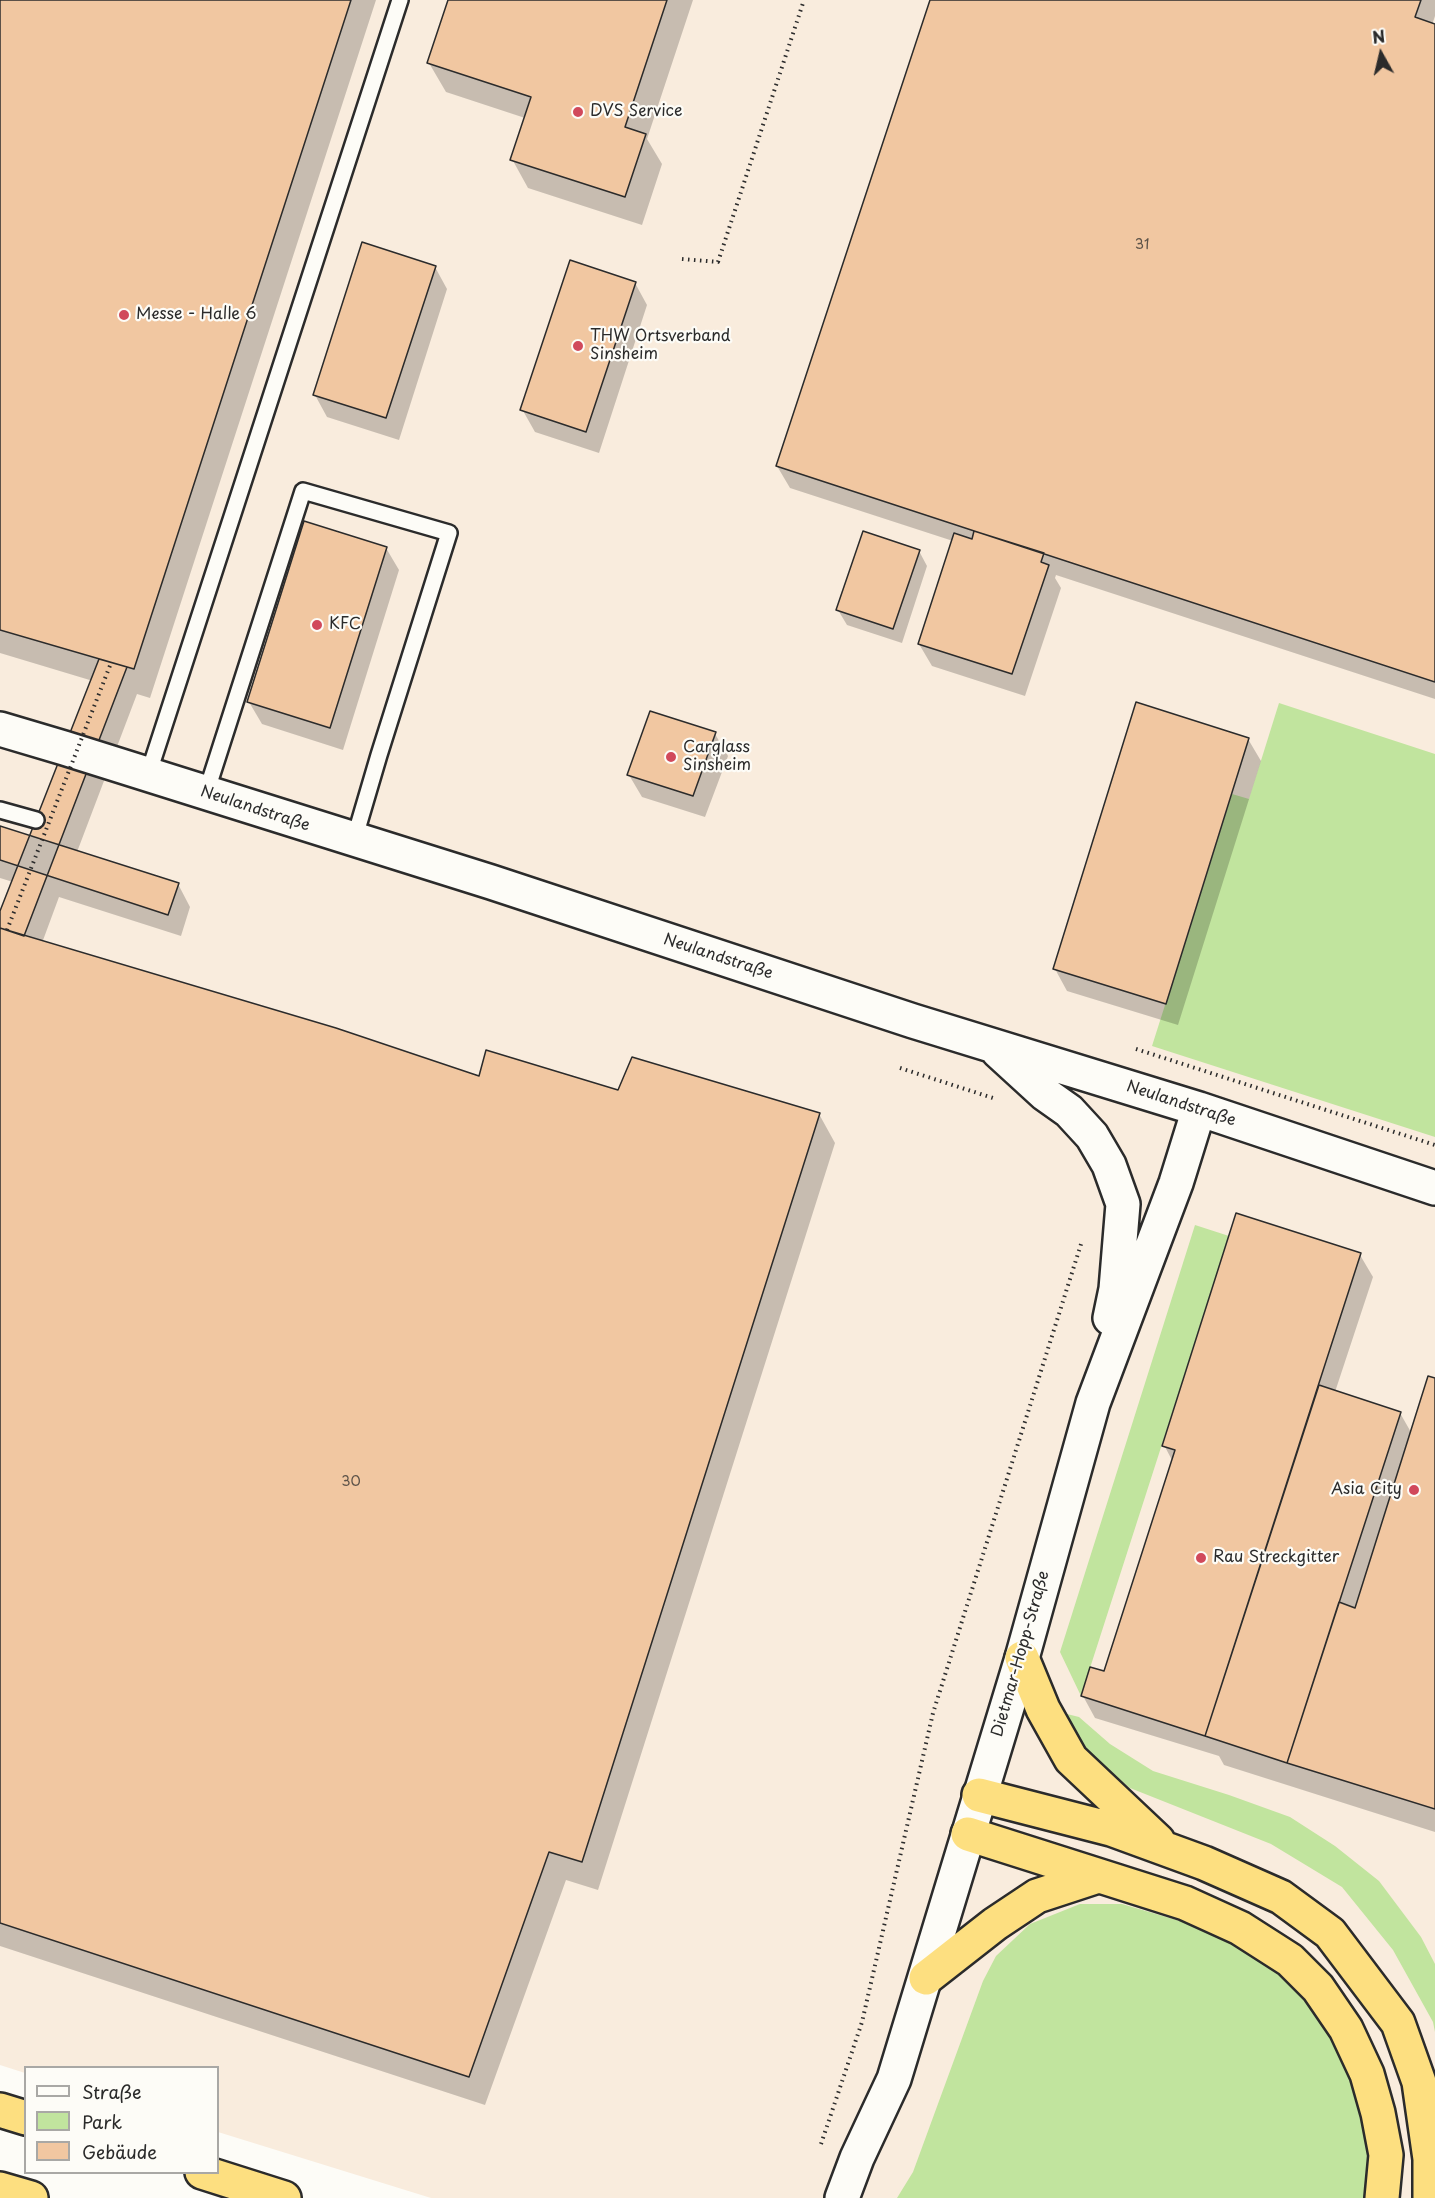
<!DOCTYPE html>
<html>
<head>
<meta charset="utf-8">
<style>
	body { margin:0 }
	#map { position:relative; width:1435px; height:2198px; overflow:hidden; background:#fdfcf7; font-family:"Playpen Sans",sans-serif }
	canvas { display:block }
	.legend { position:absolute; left:24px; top:2066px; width:195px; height:108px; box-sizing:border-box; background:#fdfcf7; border:2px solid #a9a8a5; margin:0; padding:8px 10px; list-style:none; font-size:18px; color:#2b2b2b }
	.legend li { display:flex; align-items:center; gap:12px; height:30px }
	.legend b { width:30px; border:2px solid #a9a8a5 }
	.north { position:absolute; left:1351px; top:24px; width:60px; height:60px; -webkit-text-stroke:4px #fdfcf7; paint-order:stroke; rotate:352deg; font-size:16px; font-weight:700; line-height:24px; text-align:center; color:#2b2b2b }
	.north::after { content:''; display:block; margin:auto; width:21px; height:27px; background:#2b2b2b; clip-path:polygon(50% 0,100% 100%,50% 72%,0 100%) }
</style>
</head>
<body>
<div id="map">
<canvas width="1435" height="2198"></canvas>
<ul class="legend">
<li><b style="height:8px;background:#fdfcf7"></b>Straße</li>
<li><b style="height:16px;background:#c1e49e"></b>Park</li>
<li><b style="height:16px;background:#f1c7a1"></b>Gebäude</li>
</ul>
<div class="north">N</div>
</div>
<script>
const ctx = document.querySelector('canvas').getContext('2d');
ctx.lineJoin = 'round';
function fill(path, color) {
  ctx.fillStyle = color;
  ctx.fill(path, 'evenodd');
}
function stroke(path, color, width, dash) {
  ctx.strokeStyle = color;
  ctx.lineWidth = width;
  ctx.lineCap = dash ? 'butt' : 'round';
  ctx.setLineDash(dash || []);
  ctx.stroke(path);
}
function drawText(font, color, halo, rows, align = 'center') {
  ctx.font = font + ' "Playpen Sans",sans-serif';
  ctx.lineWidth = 4.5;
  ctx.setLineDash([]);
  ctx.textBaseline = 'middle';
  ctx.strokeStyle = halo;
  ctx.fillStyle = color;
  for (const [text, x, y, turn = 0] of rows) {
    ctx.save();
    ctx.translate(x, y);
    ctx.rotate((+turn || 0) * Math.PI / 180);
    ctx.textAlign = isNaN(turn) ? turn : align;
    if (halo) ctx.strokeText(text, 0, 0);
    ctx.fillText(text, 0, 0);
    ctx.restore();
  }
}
fill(new Path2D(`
	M0,0H1435V2198H431L218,2132V2068H26L25,2073L0,2065Z`), '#f9ecdd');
fill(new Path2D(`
	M1279,703L1435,754V1137L1152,1046L1232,794L1249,799Z
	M1195,1225L1229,1236L1081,1696L1060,1652Z
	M1063,1713L1079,1717L1110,1744L1153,1771L1229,1795L1290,1817L1335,1846L1379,1881L1421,1937L1435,1964V2032L1433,2022L1393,1950L1342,1887L1271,1844L1130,1788L1088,1755Z
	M1080,1904H1122L1180,1921L1236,1943L1278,1971L1321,2018L1346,2055L1371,2145L1369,2198H897L913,2172L983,1981L996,1956L1030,1924Z`), '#c1e49e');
fill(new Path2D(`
	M0,0H376L150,698L137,694L77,852L178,884L190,907L181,936L59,897L42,943L480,1078L819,1114L835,1143L598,1890L566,1880L485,2105L0,1946V915L13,882L0,878V827L31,837L93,681L0,653Z
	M449,0H693L647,139L662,164L642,225L528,188L512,159L525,118L446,92L429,63Z
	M931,0H1435V16L1432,25L1435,26V699L1056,575L1055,578L1061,588L1025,696L932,666L919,644L953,541L790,488L777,466Z
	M435,267L447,289L399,440L327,417L315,395Z
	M635,283L647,305L599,453L535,432L522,409Z
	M386,548L399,570L343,750L262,724L249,702Z
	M919,551L927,566L902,643L847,625L838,610Z
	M715,734L728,756L705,817L642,797L629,775Z
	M1248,739L1261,761L1178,1025L1067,991L1055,969Z
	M1360,1255L1373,1277L1335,1392L1400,1413L1412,1434L1435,1380V1832L1224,1765L1219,1756L1095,1718L1083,1696L1105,1672L1173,1462L1164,1445Z`), '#0003');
const building = new Path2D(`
	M0,0H351L134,669L0,630Z
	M448,0H667L625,127L646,134L625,197L510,160L531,97L427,63Z
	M930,0H1421L1415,17L1435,24V682L776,466Z
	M362,242L436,266L386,418L313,395Z
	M570,260L636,282L586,432L520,410Z
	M304,521L387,547L330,728L247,702Z
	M863,531L920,550L893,629L836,610Z
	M974,531L1044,553L1041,562L1049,565L1012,674L918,644L954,533L972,539Z
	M99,659L127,667L24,936L0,928V911Z
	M1136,702L1249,738L1166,1004L1053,969Z
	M650,711L716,732L693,796L627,775Z
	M0,826L179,883L168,915L0,860Z
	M0,928L336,1028L479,1076L486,1050L618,1090L632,1057L820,1113L582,1862L549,1852L469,2077L0,1923Z
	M1236,1213L1361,1253L1205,1736L1081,1696L1090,1667L1104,1671L1175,1450L1162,1446Z
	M1428,1376L1435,1378V1809L1287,1763L1339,1602L1355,1608Z
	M1319,1385L1401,1412L1287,1763L1205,1736Z`);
fill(building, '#f1c7a1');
stroke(building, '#2b2b2b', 1.5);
const service = new Path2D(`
	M148,775L400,0
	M206,793L303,491L449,533L379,755L354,840
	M0,810L36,820`);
const tertiary = new Path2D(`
	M0,729L64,748L491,882L913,1021L1199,1109L1435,1188
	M998,1051L1045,1094L1069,1111L1092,1136L1109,1165L1123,1204L1116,1289L1110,1318
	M842,2198L857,2158L894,2079L1022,1658L1093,1403L1176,1183L1199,1109`);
const motorway = new Path2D(`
	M1022,1658L1043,1709L1071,1759L1158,1841
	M979,1795L1111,1829L1204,1863L1281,1897L1330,1933L1398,2023L1419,2082L1430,2159V2198
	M968,1834L1185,1903L1240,1928L1290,1960L1318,1988L1346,2029L1367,2074L1378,2113L1386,2155L1382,2198
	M926,1978L995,1924L1037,1896L1098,1876
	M0,2110L26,2118
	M202,2172L284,2198
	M0,2189L31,2198`);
stroke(service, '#2b2b2b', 20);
stroke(tertiary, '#2b2b2b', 38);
stroke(motorway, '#2b2b2b', 38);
stroke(new Path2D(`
	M682,259L718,262L804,0
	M1136,1049L1435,1145
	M900,1068L996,1099
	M821,2144L862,2022L933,1713L1082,1241`), '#2b2b2b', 4, [1.5, 4.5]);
stroke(service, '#fdfcf7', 15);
stroke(tertiary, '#fdfcf7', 33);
stroke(motorway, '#fddf80', 33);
stroke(new Path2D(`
	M7,930L111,663`), '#2b2b2b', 4, [1.5, 4.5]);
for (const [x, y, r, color] of [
	[578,112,6,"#d1495b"],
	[124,315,6,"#d1495b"],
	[578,346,6,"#d1495b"],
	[317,625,6,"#d1495b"],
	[671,757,6,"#d1495b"],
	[1414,1490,6,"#d1495b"],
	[1201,1558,6,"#d1495b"]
]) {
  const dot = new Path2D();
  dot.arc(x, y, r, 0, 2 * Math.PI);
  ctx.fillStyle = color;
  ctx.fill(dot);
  stroke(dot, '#fdfcf7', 2);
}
drawText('14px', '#5c5248', null, [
	["31",1142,245],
	["30",351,1482]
]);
drawText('16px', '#2b2b2b', '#fdfcf7', [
	["DVS Service",590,112],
	["Messe - Halle 6",136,315],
	["THW Ortsverband",590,337],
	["Sinsheim",590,355],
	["KFC",329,625],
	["Carglass",683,748],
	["Sinsheim",683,766],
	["Asia City",1402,1490,"right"],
	["Rau Streckgitter",1213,1558]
], 'left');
drawText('16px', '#2b2b2b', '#fdfcf7', [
	["Neulandstraße",255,809,18],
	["Neulandstraße",718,957,18],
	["Neulandstraße",1181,1104,18],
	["Dietmar-Hopp-Straße",1021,1654,-74]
]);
</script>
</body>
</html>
